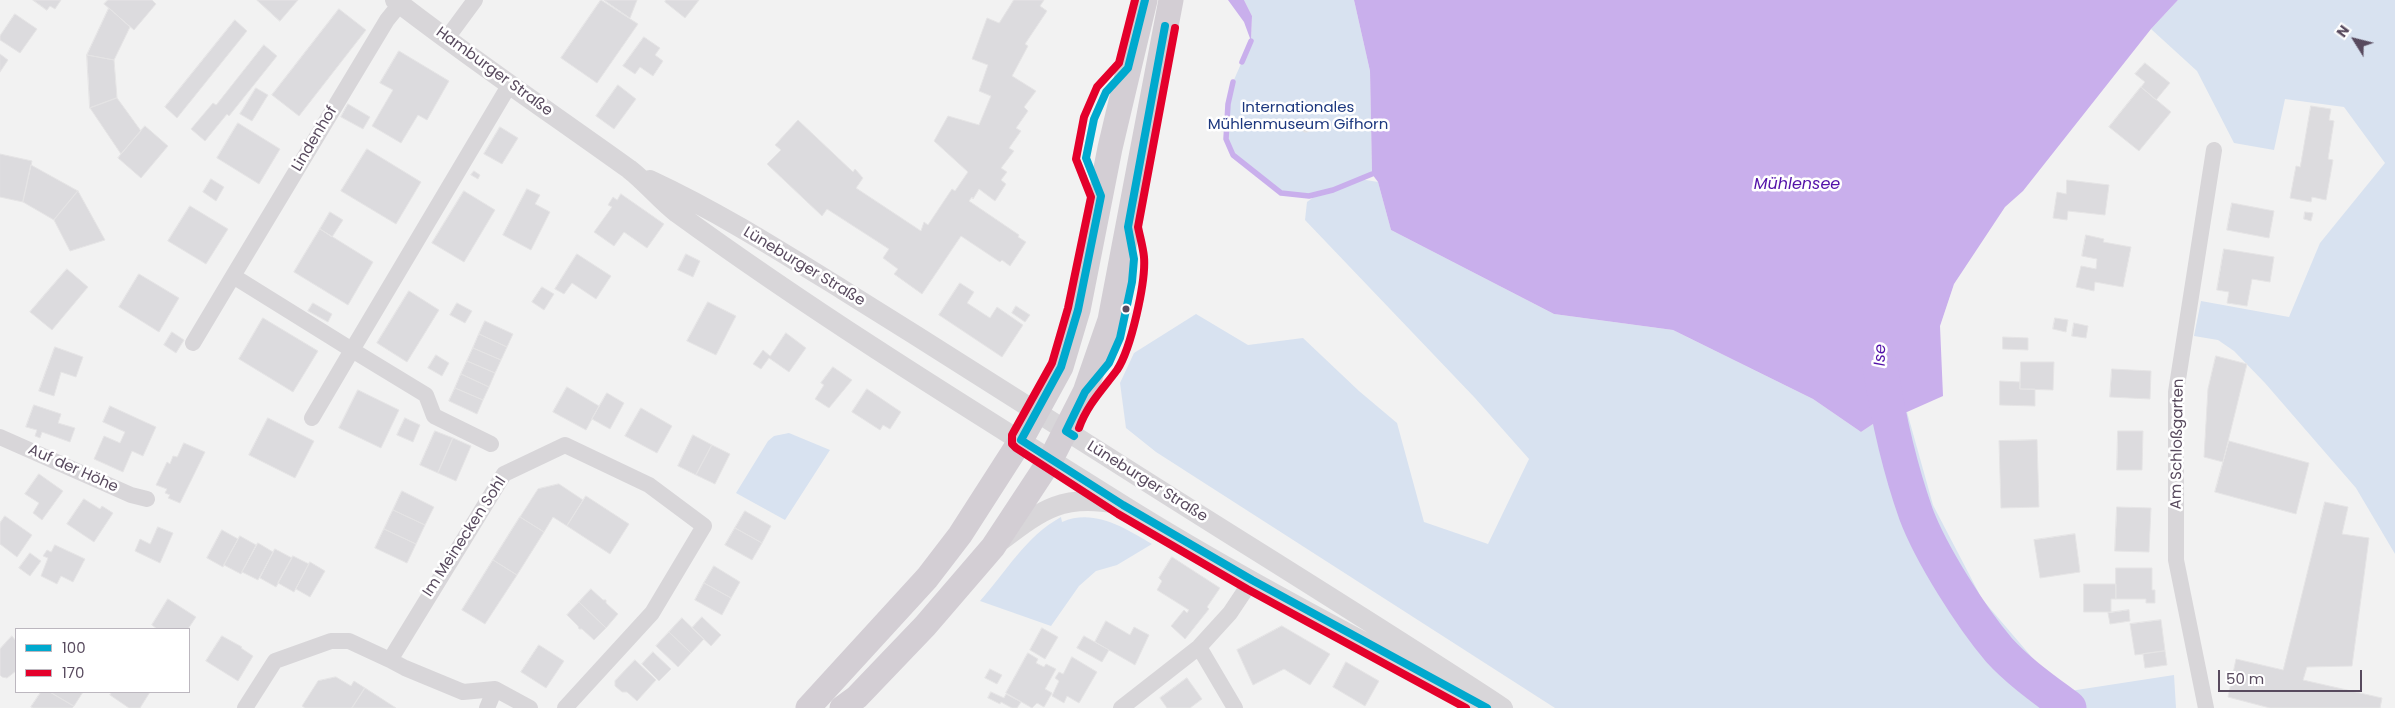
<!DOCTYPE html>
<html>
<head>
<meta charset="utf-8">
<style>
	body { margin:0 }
	#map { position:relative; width:2395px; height:708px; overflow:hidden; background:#f2f2f2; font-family:Poppins,sans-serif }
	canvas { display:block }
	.legend { position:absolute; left:15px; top:628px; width:175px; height:65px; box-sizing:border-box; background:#fff; border:1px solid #bcb7bf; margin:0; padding:6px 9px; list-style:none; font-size:15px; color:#584a5e }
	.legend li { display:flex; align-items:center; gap:10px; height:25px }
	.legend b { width:25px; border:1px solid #bcb7bf }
	.north { position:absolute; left:2330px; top:15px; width:50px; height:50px; -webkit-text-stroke:4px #fff; paint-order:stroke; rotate:306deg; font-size:14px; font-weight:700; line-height:20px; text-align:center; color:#584a5e }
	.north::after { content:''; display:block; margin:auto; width:18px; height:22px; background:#584a5e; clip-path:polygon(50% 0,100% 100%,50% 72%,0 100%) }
	.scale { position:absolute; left:2218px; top:670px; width:144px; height:22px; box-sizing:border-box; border:2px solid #584a5e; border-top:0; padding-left:6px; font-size:15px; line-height:18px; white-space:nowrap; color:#584a5e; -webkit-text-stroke:4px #fff; paint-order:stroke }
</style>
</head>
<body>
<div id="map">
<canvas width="2395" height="708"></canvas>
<ul class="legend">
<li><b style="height:6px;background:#00a9ce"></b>100</li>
<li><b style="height:6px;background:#e4002b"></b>170</li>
</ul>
<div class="north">N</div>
<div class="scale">50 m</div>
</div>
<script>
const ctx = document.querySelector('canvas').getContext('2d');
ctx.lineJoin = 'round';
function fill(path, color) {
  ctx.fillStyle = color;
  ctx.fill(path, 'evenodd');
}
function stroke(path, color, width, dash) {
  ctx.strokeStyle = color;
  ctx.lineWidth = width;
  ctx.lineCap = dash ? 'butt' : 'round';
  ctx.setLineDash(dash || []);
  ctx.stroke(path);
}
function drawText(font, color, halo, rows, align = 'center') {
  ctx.font = font + ' Poppins,sans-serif';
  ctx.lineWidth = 5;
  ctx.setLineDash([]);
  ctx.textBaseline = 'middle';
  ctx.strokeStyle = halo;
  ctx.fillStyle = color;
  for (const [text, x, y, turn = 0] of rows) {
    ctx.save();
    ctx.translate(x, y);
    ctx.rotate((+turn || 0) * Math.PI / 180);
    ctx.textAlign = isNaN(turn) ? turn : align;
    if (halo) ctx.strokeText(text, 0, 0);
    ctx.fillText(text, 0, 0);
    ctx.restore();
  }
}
fill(new Path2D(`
	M1244,0H1354L1370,71L1372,174L1360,179L1378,182L1391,230L1554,314L1673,330L1813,399L1861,432L1888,414L1907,412L1933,505L1982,599L2036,662L2070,691L2174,675L2176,708H1555L1156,452L1126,428L1120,383L1134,353L1196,314L1248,345L1303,338L1359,391L1397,423L1424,522L1488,544L1529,459L1475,398L1305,220L1307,202L1318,194L1309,196L1281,193L1233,155L1226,139L1228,104L1233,82L1251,41L1252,16Z
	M2178,0H2395V554L2356,488L2265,383L2234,351L2218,340L2194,336L2201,301L2289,317L2320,243L2385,163L2344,107L2285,99L2274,150L2234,143L2197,71L2151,29Z
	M789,433L830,450L785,520L736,493L768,441L774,436Z
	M1061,517L1062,522C1094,508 1125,528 1152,544L1117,565L1096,571L1079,586L1051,626L980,601C1007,571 1025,537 1061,517Z`), '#d8e2f0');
fill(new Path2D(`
	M1228,0H1244L1252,16L1251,41L1244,22Z
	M1354,0H2178L2151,29L2023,191L2005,207L1954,284L1940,326L1943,396L1907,412L1888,414L1861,432L1813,399L1673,330L1554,314L1391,230L1378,182L1372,174L1370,71Z`), '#c9afec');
stroke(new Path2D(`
	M1242,62L1251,41
	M1233,82L1228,104L1226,139L1233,155L1281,193L1309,196L1333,190L1372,174`), '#c9afec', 5.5);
stroke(new Path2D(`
	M1880,366C1888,416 1899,466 1916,514C1931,554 1971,617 1999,650C2019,672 2045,690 2069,708`), '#c9afec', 35);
const building = new Path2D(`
	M33,0H61L55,9L50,6L47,10Z
	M108,0H152L156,4L134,30L104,4Z
	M257,0H298L280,21Z
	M601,0L638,24L597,83L561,58Z
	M604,0H637L630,18Z
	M666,0H699L685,18L665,2Z
	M1014,0H1044L1040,6L1047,11L1025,44L1028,46L1012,76L1036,91L1024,107L1028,111L1016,128L1021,131L1009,148L1014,151L1001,168L1007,172L1001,180L1006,184L995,201L979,189L973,199L972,197L969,201L1019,235L1018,237L1026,242L1010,266L1002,260L1000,262L961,236L922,294L894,274L898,269L883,258L889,249L827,209L822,216L767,164L781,150L775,145L798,120L853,172L855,169L863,178L856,188L921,231L924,222L928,225L952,189L955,191L968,172L934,141L948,116L979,125L991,96L979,91L988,65L972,59L987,18L999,23Z
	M109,8L130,27L114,60L87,55Z
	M339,9L366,30L299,116L272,95Z
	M15,14L37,29L20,53L0,40V36Z
	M235,20L247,31L177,118L165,107Z
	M644,37L660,48L655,55L663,61L653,76L640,67L635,74L623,66Z
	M264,45L277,56L229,116L227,114L205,141L191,129L213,103L216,105Z
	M399,51L449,81L427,120L418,115L401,143L372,126L393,90L380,83Z
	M0,54L8,60L0,72Z
	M87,55L114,60L117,98L90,108Z
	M2145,63L2170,83L2156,100L2141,87L2145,82L2135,74Z
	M618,85L636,99L614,129L596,116Z
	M2141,87L2171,112L2139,151L2109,127Z
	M256,88L268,95L252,121L240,114Z
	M117,98L141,131L121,154L90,108Z
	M348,104L370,117L363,129L341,117Z
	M2311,106L2331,109L2329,120L2334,121L2328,159L2333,160L2326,200L2312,197L2311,202L2290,198L2296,166L2300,167Z
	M1300 126a6 6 0 1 1 12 0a6 6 0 1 1-12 0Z
	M238,123L280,149L259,184L217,158Z
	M145,126L168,146L141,178L118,158Z
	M500,127L518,138L502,164L484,154Z
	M367,149L421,182L396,224L341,191Z
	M0,154L32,161L23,202L0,197Z
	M31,165L78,191L54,220L23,202Z
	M474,171L480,175L478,179L471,175Z
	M211,179L224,187L216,201L203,192Z
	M2067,180L2109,185L2105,215L2068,211L2067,220L2053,218L2057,192L2066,194Z
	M527,189L540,195L535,204L550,212L531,250L503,235Z
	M78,191L105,240L70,251L54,220Z
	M464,191L495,210L464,262L432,243Z
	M621,194L664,224L647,248L624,232L614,246L594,232L612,207L608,205L613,197L617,200Z
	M2232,203L2274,211L2269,238L2227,230Z
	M190,206L228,229L206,264L168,241Z
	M330,212L343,220L332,237L320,229Z
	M2305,212L2313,213L2311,221L2304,219Z
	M320,229L373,262L348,305L294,272Z
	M2086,235L2104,239L2103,242L2131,247L2123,287L2095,282L2094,291L2076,287L2081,266L2096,269L2097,259L2082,256Z
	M2224,249L2274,257L2270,282L2252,279L2247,306L2227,303L2229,292L2217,290Z
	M577,254L611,276L596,299L572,283L564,294L555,289Z
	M686,254L700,261L693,277L678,270Z
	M67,269L88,287L52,330L30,312Z
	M139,274L179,298L159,332L119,307Z
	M960,283L974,292L967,303L990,318L997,307L1023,325L1002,357L939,315Z
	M542,287L554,294L544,310L532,302Z
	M409,291L439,310L407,362L377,343Z
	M708,302L736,316L716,355L687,341Z
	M313,303L332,314L328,322L308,311Z
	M457,303L472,311L465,323L450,315Z
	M1016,306L1030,315L1025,322L1012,313Z
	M263,318L318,351L293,392L239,359Z
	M2055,318L2068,320L2066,332L2053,329Z
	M485,321L513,334L507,347L479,334Z
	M2074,323L2088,326L2086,338L2072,336Z
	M172,332L184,340L176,353L164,345Z
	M786,333L806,348L789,372L769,358L761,369L753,364L763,350L770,356Z
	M479,334L507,347L501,360L473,348Z
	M2003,337L2028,338V350L2003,349Z
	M55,347L83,357L76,377L61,372L54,396L39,391Z
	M473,348L501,360L495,373L467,361Z
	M436,355L449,363L442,376L428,368Z
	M2216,356L2247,364L2223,462L2204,457L2208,389Z
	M467,361L495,373L489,387L461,374Z
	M2021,362H2054L2053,390L2020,389Z
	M833,367L852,380L829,408L815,399L824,385L821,383Z
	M2112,369L2151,371L2150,399L2110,397Z
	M461,374L489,387L483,400L455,388Z
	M2000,381L2020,382V389H2035V406L2000,405Z
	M567,387L599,406L586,430L553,412Z
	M455,388L483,400L477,414L449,401Z
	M867,389L901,412L890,429L883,425L880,430L852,412Z
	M358,390L399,410L381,448L339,428Z
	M607,393L624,403L610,429L592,419Z
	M34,405L61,414L58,423L75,428L70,442L42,432L40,438L35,436L37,430L26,427Z
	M110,406L156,427L143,456L132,451L123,472L94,459L104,436L120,443L125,432L103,422Z
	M641,408L672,426L657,453L625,436Z
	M268,418L314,441L295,478L249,455Z
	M405,418L420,425L413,442L397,435Z
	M435,431L453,438L438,473L420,465Z
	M2118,431H2143L2142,470H2117Z
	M693,435L712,445L696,475L678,466Z
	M453,438L471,446L456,481L438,473Z
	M2037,440L2039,507L2001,508L1999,441Z
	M2229,441L2309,463L2296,514L2215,492Z
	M184,443L205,452L180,503L168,498L170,495L165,493L167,489L156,485L167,462L170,464L173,456L177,457Z
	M712,445L730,454L715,484L696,475Z
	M39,474L63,491L42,520L33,513L39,503L25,494Z
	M559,484L583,500L567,526L553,517L544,532L520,517L538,489Z
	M402,491L434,507L425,525L393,510Z
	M586,496L629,524L610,554L567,526Z
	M84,499L100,509L102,506L113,513L94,542L67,524Z
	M2325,502L2348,507L2342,534L2369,538L2352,666L2307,667L2303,680L2382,698L2380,708H2270L2228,697L2236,659L2283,670Z
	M2117,507L2151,508L2149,552L2115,551Z
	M393,510L425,525L416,544L384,529Z
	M745,511L771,526L762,543L735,528Z
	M5,516L32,535L17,557L0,544V523Z
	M520,517L544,532L517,575L493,560Z
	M158,527L173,533L160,563L135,551L140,539L150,544Z
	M735,528L762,543L752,560L725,545Z
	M384,529L416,544L407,563L375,548Z
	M222,530L238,539L223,567L207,558Z
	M2075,534L2080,572L2040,578L2034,540Z
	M240,536L256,545L241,574L224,565Z
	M258,543L273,552L258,580L242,572Z
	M55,545L85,559L73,582L61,576L57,584L41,576L48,558L43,556L47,550L51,552Z
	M275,549L292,558L276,587L260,578Z
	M30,553L41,561L30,576L19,568Z
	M293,556L309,564L294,592L278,583Z
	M1172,557L1220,588L1207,607L1209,609L1185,639L1171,626L1184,610L1187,613L1189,610L1157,590L1162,581L1159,578Z
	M493,560L517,575L485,624L462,610Z
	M310,562L325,571L310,597L296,589Z
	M714,566L740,582L731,598L704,583Z
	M2116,568H2152V590H2155V603H2146V599H2116Z
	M704,583L731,598L722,615L695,600Z
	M2084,584H2116V599H2111V612H2084Z
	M591,589L603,600H606V603L618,614L606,628L579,602Z
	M168,599L196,617L188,629H157L152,625Z
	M579,602L606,628L594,640L582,629H579L578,626L567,615Z
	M2129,610L2130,621L2110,624L2108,613Z
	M702,617L721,635L711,646L692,628Z
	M682,618L704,639L691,653L669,632Z
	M2161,620L2165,651L2135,655L2130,624Z
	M1106,621L1130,635L1134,627L1149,635L1135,665L1095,642Z
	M1282,626L1330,654L1310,685L1284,669L1253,685L1237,650Z
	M1042,628L1058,637L1045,659L1030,650Z
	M669,632L691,653L678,667L656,646Z
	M12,636L16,641V671L7,678L2,677L0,675V649Z
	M222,636L242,647L241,648L253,656L238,681L206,661Z
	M1084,636L1109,650L1102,662L1077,648Z
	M539,645L564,661L546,688L521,672Z
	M2165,651L2167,665L2145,668L2143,654Z
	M653,652L671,669L659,681L642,664Z
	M1028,653L1038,659L1036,663L1044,667L1046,664L1056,669L1045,689L1052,693L1044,707L1037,703L1032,708L1006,693Z
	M1072,657L1097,672L1079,703L1067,696L1064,703L1052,696L1059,681L1055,678L1059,672L1063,674Z
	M635,660L656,680L637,701L627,692H622L615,686V681Z
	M1346,662L1379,681L1365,706L1333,687Z
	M990,669L1002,675L997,684L985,678Z
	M336,677L351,686L354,681L365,688L352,708H305L302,706L318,681Z
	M1187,678L1202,699L1190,708H1167L1160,698Z
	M365,688L396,708H352Z
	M41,692H50L74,706L72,708H33L31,707Z
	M50,692H83L74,706Z
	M112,692H150L140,708H129L110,695Z
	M991,692L1004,698L1006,694L1021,702L1017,708H1012L1001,702L1000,704L988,698Z`);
fill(building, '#dcdbde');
stroke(building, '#e5e4e5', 1);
stroke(new Path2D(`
	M447,38L475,0
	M233,276L387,20L400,4
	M193,343L233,276L352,350L510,84
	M312,418L352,350L426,395L434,416L491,444
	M0,437L131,495L147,499
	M1199,647L1235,708
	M390,660L405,668L463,692L495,689
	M245,708L275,661L331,641H349L390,660L504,474L565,445L649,485L704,526L652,613L565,708
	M487,708L495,689L530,708
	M1121,708L1199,647L1230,613L1252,580
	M2206,708L2176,560V392L2214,150`), '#d8d6d9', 16);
stroke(new Path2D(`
	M395,0C471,59 551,113 629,169C646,182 660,200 677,213C820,317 971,410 1121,504C1239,578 1365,642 1487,708
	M650,180C717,211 780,251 843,290C930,344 1016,399 1103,454C1236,539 1371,621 1503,708
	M1002,540C1043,509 1063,494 1117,504`), '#d8d6d9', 20);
stroke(new Path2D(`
	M808,708L927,578L960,535L1021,440L1061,367L1078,310L1110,148L1145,0
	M842,708L857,697L925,626L993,547L1051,459L1085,392L1110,320L1171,0`), '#d3ced4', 25);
stroke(new Path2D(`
	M1145,0L1128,68L1106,92L1094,119L1086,158L1101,196L1078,310L1061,367L1021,440L1123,505L1252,580L1487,708
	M1074,436L1066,431L1085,392L1109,363L1120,338L1132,282L1134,259L1128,227L1165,26`), '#00a9ce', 8);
stroke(new Path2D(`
	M1135,0L1119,63L1097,87L1084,117L1076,159L1091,197L1068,308L1052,363L1012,435V444L1016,448L1118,514L1247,589L1466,708
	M1079,428C1087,405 1103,389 1117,370C1131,349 1146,282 1144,257C1143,247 1140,237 1138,227L1175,28`), '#e4002b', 8);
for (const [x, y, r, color] of [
	[1126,309,4.5,"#584a5e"]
]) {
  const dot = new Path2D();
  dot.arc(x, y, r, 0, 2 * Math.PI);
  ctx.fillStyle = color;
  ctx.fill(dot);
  stroke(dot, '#fff', 2);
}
drawText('15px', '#584a5e', '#fff', [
	["Hamburger Straße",494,72,36],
	["Lindenhof",315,139,-59],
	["Lüneburger Straße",804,267,31],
	["Am Schloßgarten",2178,444,-89],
	["Auf der Höhe",73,469,24],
	["Lüneburger Straße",1147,482,32],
	["Im Meinecken Sohl",465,537,-57]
]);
drawText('15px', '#1c377e', '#fff', [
	["Internationales",1298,108],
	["Mühlenmuseum Gifhorn",1298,125]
]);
drawText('italic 16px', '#5312a8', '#fff', [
	["Mühlensee",1797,185],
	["Ise",1881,355,-89]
]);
</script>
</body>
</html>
